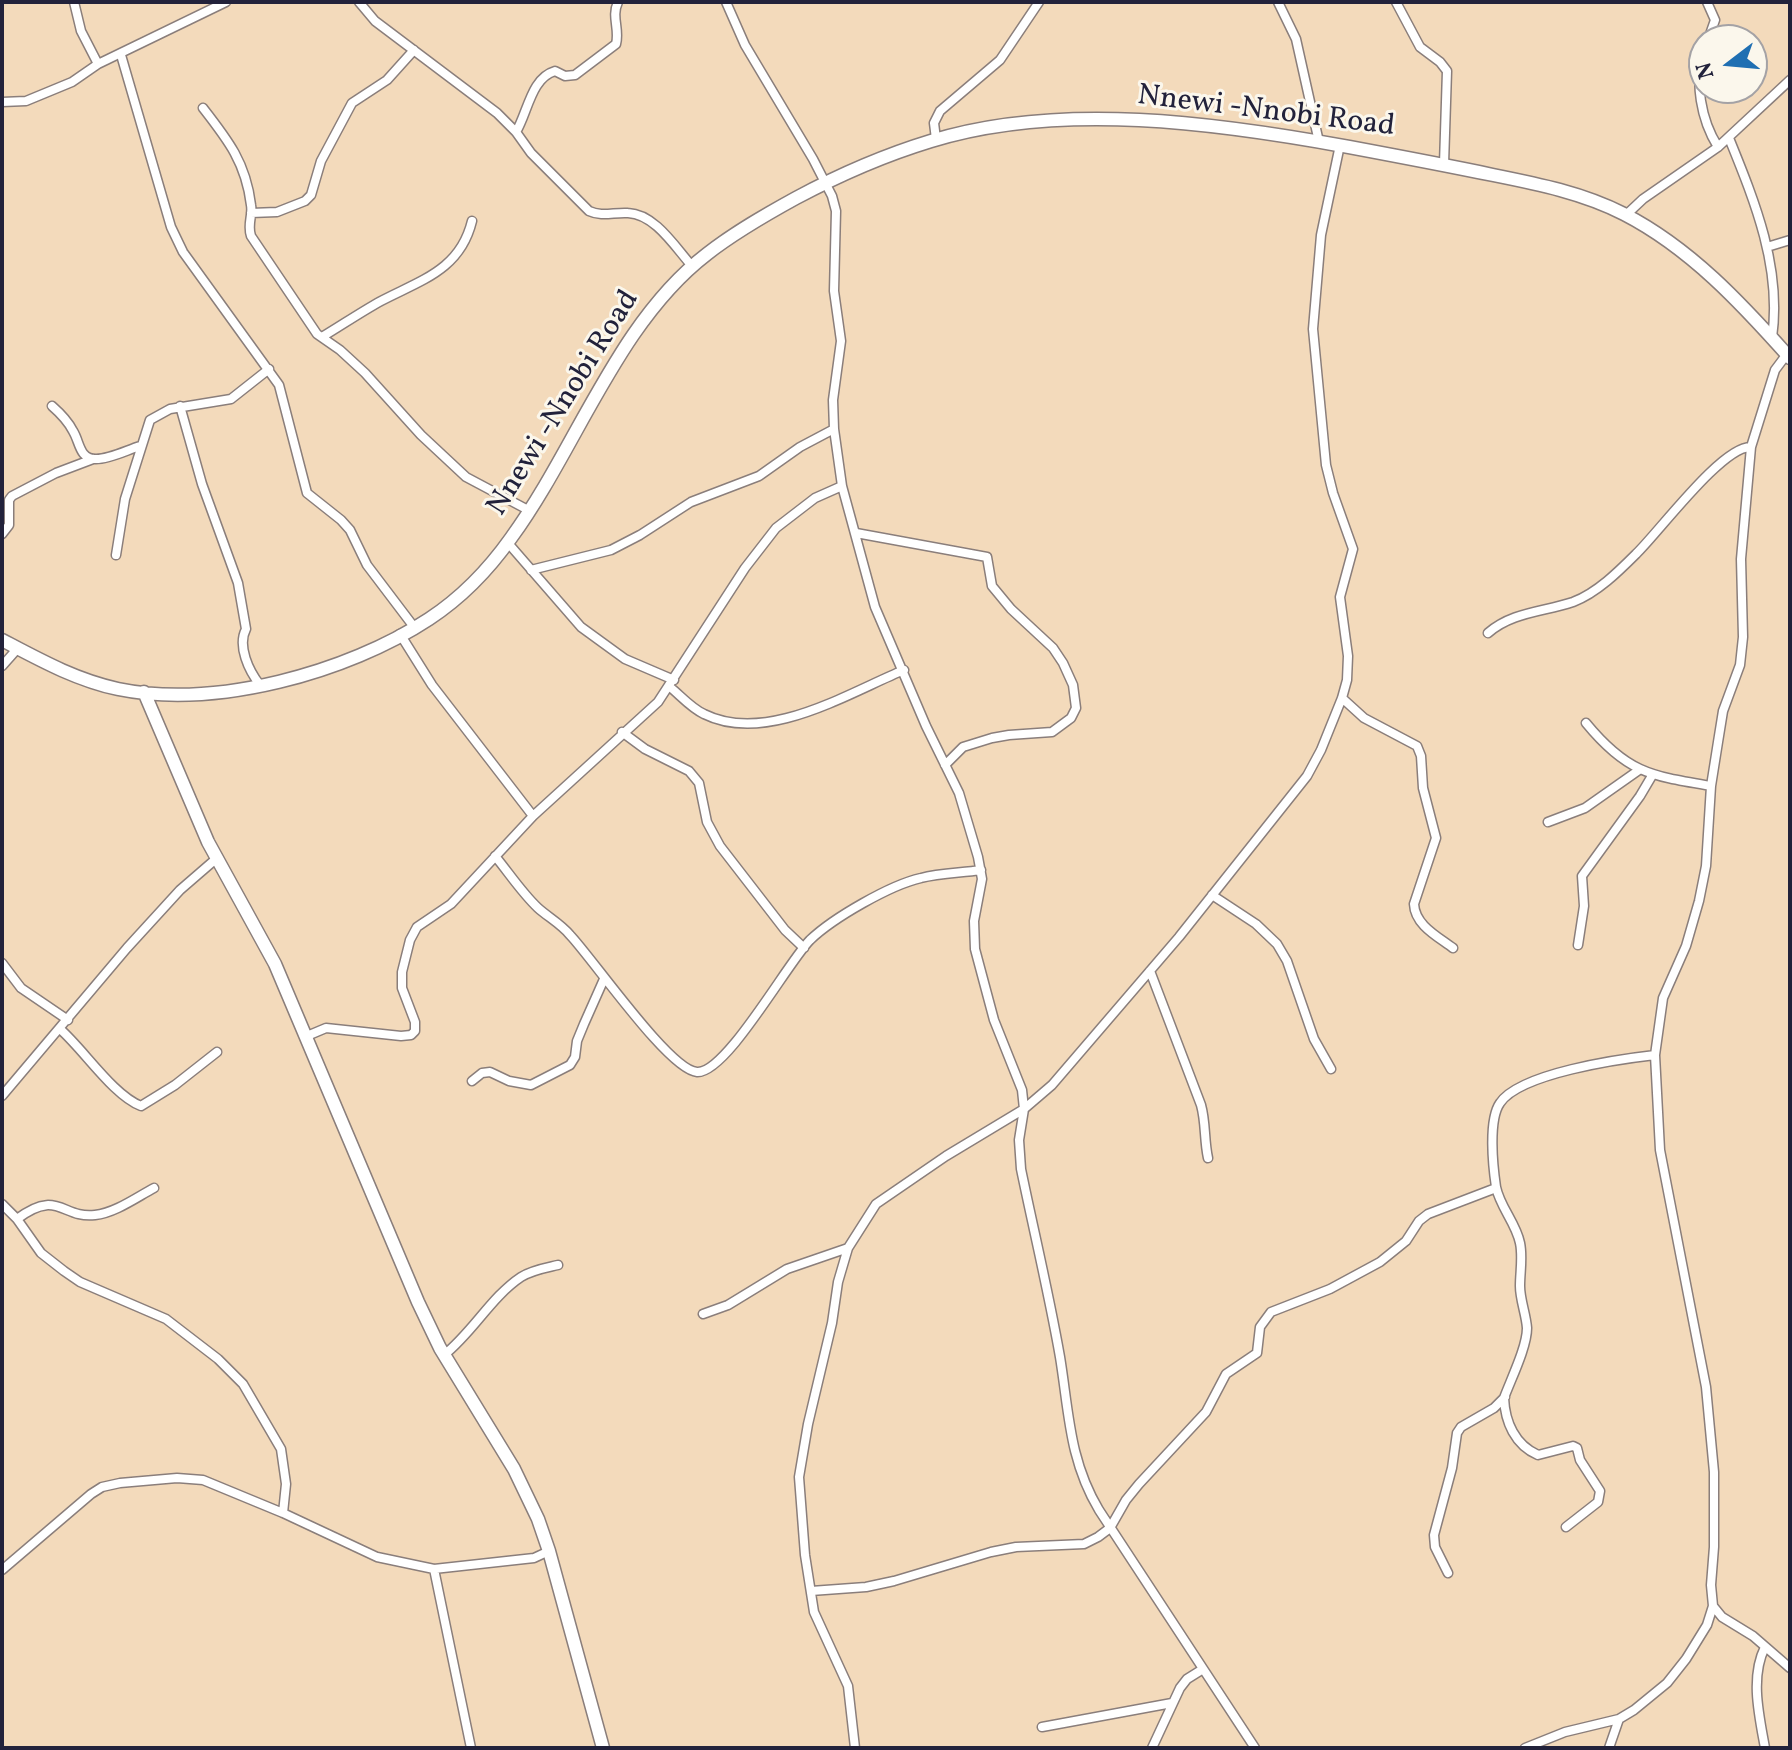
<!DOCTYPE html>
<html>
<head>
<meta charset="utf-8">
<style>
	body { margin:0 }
	#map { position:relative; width:1792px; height:1750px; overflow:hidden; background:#f3dabb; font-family:Vollkorn,serif }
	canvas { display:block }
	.frame { position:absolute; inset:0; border:4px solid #22223b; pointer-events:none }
	.north { position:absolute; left:1688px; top:24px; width:80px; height:80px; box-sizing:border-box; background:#fbf7ec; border:2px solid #a4a2a5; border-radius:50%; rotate:254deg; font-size:22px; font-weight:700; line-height:32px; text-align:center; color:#22223b }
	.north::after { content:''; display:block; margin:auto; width:28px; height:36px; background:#1f6fb2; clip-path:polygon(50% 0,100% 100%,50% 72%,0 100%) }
</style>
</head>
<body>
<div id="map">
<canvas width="1792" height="1750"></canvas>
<div class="frame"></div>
<div class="north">N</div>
</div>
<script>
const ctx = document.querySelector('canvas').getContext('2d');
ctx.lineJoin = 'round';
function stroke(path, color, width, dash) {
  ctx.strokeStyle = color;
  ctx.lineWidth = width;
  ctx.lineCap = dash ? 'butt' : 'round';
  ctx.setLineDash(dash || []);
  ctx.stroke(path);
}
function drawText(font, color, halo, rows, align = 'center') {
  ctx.font = font + ' Vollkorn,serif';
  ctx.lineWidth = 6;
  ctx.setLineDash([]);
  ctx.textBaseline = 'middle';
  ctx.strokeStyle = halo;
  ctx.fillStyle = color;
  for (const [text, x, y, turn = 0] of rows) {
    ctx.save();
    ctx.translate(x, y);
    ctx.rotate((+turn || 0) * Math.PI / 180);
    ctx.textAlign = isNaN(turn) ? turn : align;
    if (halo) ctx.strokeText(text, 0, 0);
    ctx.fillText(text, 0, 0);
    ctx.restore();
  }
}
const street = new Path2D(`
	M74,2L81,31L98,64
	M359,2L375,21L497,113L516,132L531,153L589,211C602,217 614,212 628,213C655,214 675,247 692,266
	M726,2L745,45L813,159L832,196L836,211L834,291L841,341L833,400L834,429L842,486L875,607L926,726L959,793L978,857L982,879L974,921L975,949L994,1020L1022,1090L1024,1109L1019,1140L1021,1169C1034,1232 1049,1294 1060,1357C1069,1412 1069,1460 1099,1510L1255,1748
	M1278,2L1296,39L1319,142
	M1396,2L1420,47L1440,62L1447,71L1444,164
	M1707,2L1715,20L1708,40
	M1704,50C1694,82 1701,120 1718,147
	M121,55L171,227L183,252L279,385L307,493L341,520L350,530L367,565L414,627
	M2,102L26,101L72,82L98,64L226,2
	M203,108C228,140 246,163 251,205C253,216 247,224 251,236L317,334L340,350L365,373L421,435L466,477L530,511
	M516,132C528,112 531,78 555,71L565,76L575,75L616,44C620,29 611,17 618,2
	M1729,138C1755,202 1782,268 1772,338
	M936,139L934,123L940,111L1000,60L1039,2
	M251,213L277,212L305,201L311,195L321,161L352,103L387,80L414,50
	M1626,215L1643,199L1718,147L1790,80
	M1767,247L1790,240
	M322,337C342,325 361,312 381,301C421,280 460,270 472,221
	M52,406C60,413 68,421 73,431C80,442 79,459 96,459C110,459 127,450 140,446
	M180,406L202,484L238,583L246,629C237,646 249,671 260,685
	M856,533L987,557L992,586L1011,609L1053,648L1063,663L1073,685L1076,708L1071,718L1052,732L1009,735L992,738L963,747L945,765
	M2,534L9,525V500L12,496L56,473L93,459
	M508,543L581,627L625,659L674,680
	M116,555L125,499L150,420L170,409L231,399L269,369
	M531,570L611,550L640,535L691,502L759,476L800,447L834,429
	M1488,633C1512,612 1543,612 1573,602C1597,593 1619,571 1636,554C1659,532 1722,446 1751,447
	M400,634L432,685L533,816
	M2,666L18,648
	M670,687C681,696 691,708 704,714C766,745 848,693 904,670
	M1342,698L1364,718L1417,746L1421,756L1423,788L1436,838L1414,904C1415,925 1437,936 1453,948
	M1586,723C1627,773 1651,776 1711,786
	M622,732L645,749L689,771L699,783L707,822L720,846L785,930L804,948
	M1548,822L1585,808L1639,770
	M495,856C509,873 522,893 538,908C548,917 561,924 570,935C593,959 669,1070 697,1072C726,1074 788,962 810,940C833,918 890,885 921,878C940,873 961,873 981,870
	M1212,895L1256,924L1277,944L1287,961L1314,1039L1331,1069
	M1578,945L1584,906L1582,876L1640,796L1653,774
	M2,963L21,988L68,1020
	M1150,971L1201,1105C1206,1123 1204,1140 1208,1158
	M60,1029C84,1050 113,1095 141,1106L175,1085L217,1052
	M307,1036L326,1028L401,1036L411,1035L415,1031V1022L402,988V972L410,940L417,927L451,904L533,816L658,702L745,568L776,528L815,498L842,486
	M472,1081L482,1073L490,1072L509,1081L531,1085L570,1065L575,1057L577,1041L584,1024L604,979
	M2,1096L127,948L180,890L217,858
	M2,1204L17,1219L41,1253L64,1271L80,1282L166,1319L218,1359L243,1384L281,1449L286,1484L283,1513
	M17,1219C58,1188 62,1219 95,1215C115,1213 137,1197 154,1188
	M703,1314L728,1305L787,1269L848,1248
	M444,1355C473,1332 491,1297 521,1277C532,1270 545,1268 558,1265
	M1566,1527L1598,1502L1600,1491L1580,1460L1577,1448L1573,1446L1538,1455C1515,1445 1505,1422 1504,1398C1511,1379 1527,1347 1527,1328C1526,1314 1520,1300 1520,1286C1520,1272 1523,1257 1520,1243C1516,1223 1500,1207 1496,1187C1493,1167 1488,1120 1500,1103C1520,1073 1620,1059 1655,1055
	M434,1569L471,1748
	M2,1570L91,1494L102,1487L120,1483L177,1478L203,1480L283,1513L377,1557L434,1569L534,1558L549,1551
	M1448,1573L1435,1547L1434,1535L1452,1468L1457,1433L1461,1427L1494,1408L1505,1397
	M811,1591L866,1587L894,1581L991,1552L1016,1547L1084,1544L1098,1537L1110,1528L1126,1500L1139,1484L1206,1412L1226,1374L1257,1353L1260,1327L1271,1312L1330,1289L1380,1262L1406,1241L1419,1221L1428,1214L1496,1188
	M1713,1606L1722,1617L1753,1636L1790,1668
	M1042,1727L1172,1703
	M855,1748L848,1686L814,1612L805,1555L799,1477L808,1424L832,1323L838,1282L848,1248L876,1204L946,1156L1024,1109L1052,1085L1179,937L1307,776L1321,750L1342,698L1347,680L1348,656L1340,597L1353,549L1333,493L1326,465L1313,329L1321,235L1340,145
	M1152,1748L1180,1688L1187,1679L1203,1669
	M1525,1748L1565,1732L1619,1719L1634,1710L1667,1683L1686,1659L1707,1625L1713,1606L1711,1585L1714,1547V1472L1706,1387L1660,1150L1655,1055L1663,998L1686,946L1699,901L1706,866L1711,786L1718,742L1723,711L1740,665L1743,637L1741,559L1751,447L1775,370L1787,354
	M1609,1748L1619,1719
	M1765,1748C1759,1715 1750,1677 1765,1647`);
const secondary = new Path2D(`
	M2,640C40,660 76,680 118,689C215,709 347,673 429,619C461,598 489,569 511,538C577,448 617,323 707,254C735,232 765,215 796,198C839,175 885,155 931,141C1060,101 1218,123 1349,147C1397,156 1445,165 1493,175C1538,184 1583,193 1624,214C1690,248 1741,303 1790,358
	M144,692L208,842L275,964L418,1302L440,1348L514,1469L538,1519L549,1551L603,1748`);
stroke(street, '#8a7e7b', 11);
stroke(secondary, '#8a7e7b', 15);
stroke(street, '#fff', 8);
stroke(secondary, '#fff', 12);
drawText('30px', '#22223b', '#fbf7ec', [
	["Nnewi -Nnobi Road",1266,113,7],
	["Nnewi -Nnobi Road",565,404,-58]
]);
</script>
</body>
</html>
